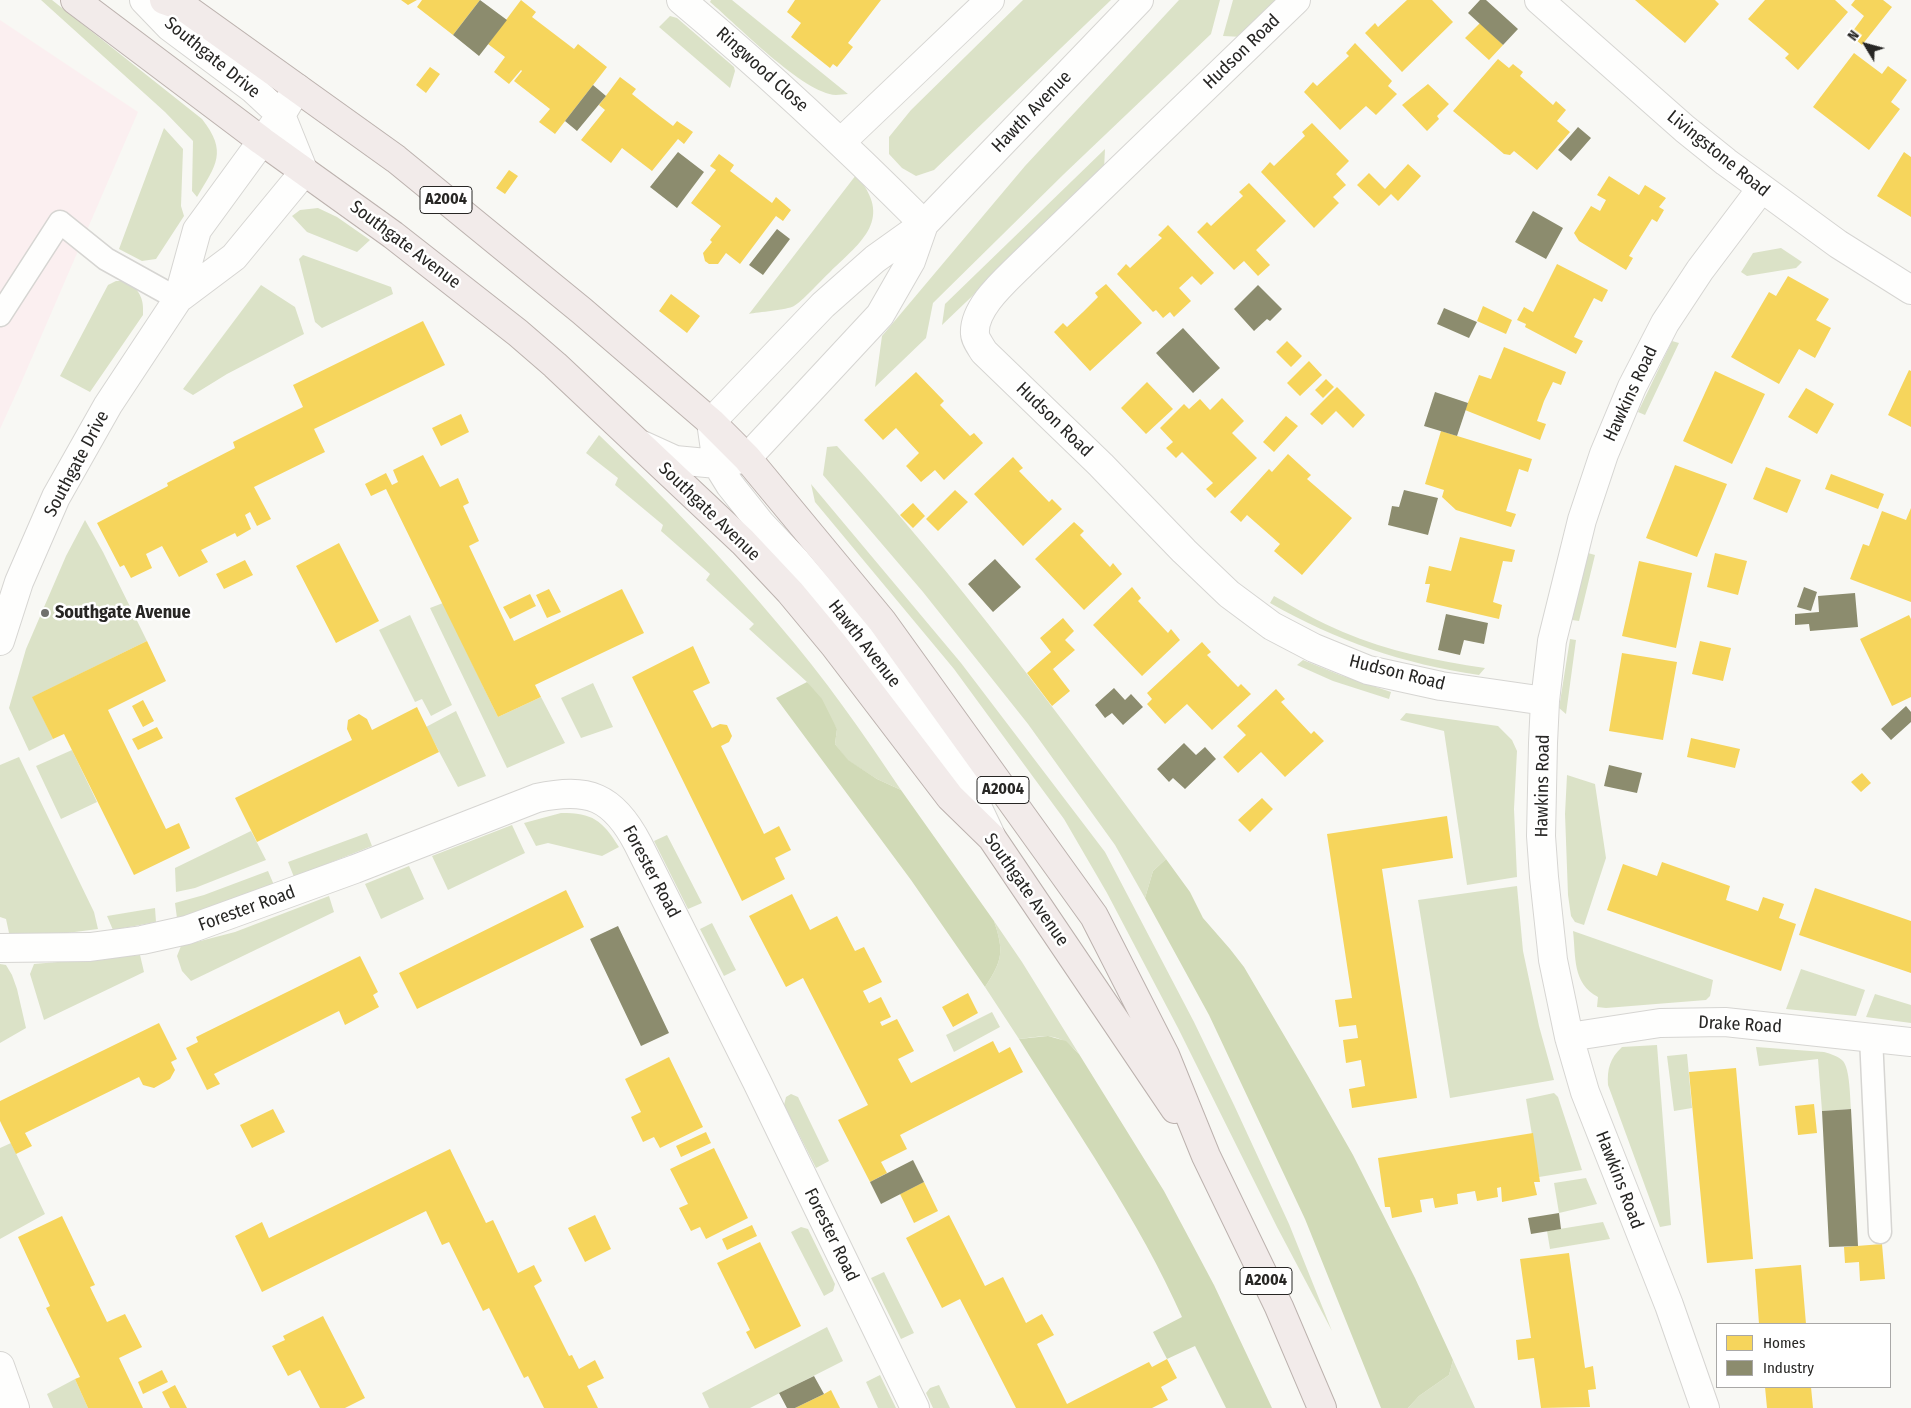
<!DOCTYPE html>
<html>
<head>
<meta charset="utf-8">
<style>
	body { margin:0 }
	#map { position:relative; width:1911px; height:1408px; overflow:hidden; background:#f8f8f4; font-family:"Fira Sans Condensed",sans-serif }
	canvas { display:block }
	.legend { position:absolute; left:1716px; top:1323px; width:175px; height:65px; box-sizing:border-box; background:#fff; border:1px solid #a9a8a7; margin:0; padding:6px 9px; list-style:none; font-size:15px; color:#272624 }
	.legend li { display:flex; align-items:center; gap:10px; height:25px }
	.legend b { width:25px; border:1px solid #a9a8a7 }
	.north { position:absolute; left:1841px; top:20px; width:50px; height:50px; -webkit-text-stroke:4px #fff; paint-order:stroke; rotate:307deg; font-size:14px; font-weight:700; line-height:20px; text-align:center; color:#272624 }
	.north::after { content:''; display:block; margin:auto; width:18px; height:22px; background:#272624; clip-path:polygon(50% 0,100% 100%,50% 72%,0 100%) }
</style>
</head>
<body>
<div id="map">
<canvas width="1911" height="1408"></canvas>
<ul class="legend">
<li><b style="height:14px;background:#f6d55c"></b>Homes</li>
<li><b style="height:14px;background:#8c8c6e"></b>Industry</li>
</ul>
<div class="north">N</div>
</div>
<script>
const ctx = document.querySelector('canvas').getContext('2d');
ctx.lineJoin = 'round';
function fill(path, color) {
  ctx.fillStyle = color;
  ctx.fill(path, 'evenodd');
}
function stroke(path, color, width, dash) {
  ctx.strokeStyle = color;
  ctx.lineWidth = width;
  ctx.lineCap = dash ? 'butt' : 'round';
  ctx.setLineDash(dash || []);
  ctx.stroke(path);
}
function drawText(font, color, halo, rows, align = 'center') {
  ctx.font = font + ' "Fira Sans Condensed",sans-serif';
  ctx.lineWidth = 5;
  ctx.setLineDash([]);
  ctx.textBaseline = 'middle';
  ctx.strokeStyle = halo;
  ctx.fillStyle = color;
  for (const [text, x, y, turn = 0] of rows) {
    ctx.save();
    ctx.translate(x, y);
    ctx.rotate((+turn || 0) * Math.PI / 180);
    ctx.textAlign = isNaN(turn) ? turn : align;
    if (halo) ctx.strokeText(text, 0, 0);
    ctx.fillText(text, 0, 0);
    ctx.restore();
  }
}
fill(new Path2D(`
	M0,20L138,112L21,383L0,429Z`), '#fbeff0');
fill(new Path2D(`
	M41,0H52L202,119C228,152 216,165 197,197L192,191L193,141L165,112Z
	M711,0H732L848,94C844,94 840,95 836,95C804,94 736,24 710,2Z
	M1023,0H1111L934,170L916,176L902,168L889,154V137L911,110Z
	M1179,0H1220L1211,34L1064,174L933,303L926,338L875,387L882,336L1025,166Z
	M1233,0H1280L1243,37L1223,36Z
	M670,16L677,18L734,67L735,71L730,88L659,27Z
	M164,128L183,149L181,206L184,216L156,259L142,261L119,249Z
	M1105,149L1104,170L942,325L945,304Z
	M856,175C894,219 862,241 830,272C819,282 806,298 794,306C787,310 758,312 749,314Z
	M318,208L337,217L370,240L357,252L307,232L292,216L300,210Z
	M1781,248L1802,262L1796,268L1747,276L1741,272L1753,253Z
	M303,255L391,287L393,294L322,328L315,322L299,259Z
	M116,281H129C140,293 144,298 143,315L90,392L60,376L108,285Z
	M261,285L295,307L304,334L227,374L193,395L183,389Z
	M1672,341L1679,343L1645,415L1638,412Z
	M599,435C662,495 723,558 779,625C824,677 863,733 901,790L877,779L847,760L835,744L837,729L807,682L749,629L754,624L706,580L710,574L661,531L663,525L615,485L618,478L586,453Z
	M837,446C957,575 1061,718 1166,859L1153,871L1145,898L1115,845L1028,724L923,592L823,475L827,447Z
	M811,484L961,663L1105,852L1194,1022L1234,1105L1289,1224L1332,1331L1277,1227L1178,1028L1107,893L1064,819L954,669L815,502Z
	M85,520L103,552L147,641L33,697L53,739L29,751L9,708L26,649L66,556Z
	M1588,553L1595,555L1579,621L1572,620Z
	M1274,596C1297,609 1319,622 1343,632C1388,651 1436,661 1485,668L1479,675C1403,664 1337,641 1270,603Z
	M443,603L498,717L541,697L565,743L507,768L430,608Z
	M410,615L452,705L431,716L422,699L415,702L379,630Z
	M1570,639L1576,640L1566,714L1559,708Z
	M1303,660L1340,675L1391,692L1389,699L1333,681L1297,665Z
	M593,683L613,727L581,738L561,698Z
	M456,711L486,776L458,787L426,727Z
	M1406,713L1498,726L1512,740L1517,751L1514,809L1517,877L1467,885L1444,731L1400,720Z
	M72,750L97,802L61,819L36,766Z
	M19,757L94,912L98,929L67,933H9L6,919L0,917V765Z
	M1567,775L1595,784L1606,858L1584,925L1575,922L1571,916L1568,895L1565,814Z
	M561,813C593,813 602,820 619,847L602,856L548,843L536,846L524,823Z
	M512,825L525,853L448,890L432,856Z
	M251,831L266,860L195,888L176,892L175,868Z
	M367,833L372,846L294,877L288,862Z
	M667,835L702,903L688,909L654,841Z
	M409,866L424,899L381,919L365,884Z
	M268,871L274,885L207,911L177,918L175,903L204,895Z
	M1517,886L1523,951L1539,1026L1554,1080L1450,1098L1418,900Z
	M329,896L334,912L191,981L182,971L177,956L181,946L235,932Z
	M155,908L156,922L113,930L107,916Z
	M994,921L1022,962L1079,1054C1057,1031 1048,1036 1019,1039L985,987C1003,960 1004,951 994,921Z
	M712,923L736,970L724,976L700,929Z
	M1573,931L1713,980L1710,996L1706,1000L1606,1008L1597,1007L1598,997C1572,983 1576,957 1573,931Z
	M140,955L144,972L44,1020L30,974L34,964Z
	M0,964L6,965L12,975L17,989L26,1028L0,1043Z
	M1801,969L1865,990L1856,1016L1786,1009Z
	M1875,994L1911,1005V1023L1866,1017Z
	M992,1012L1000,1027L954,1052L946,1035Z
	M1657,1045L1671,1225L1660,1227L1608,1085C1607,1069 1610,1058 1622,1047Z
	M1756,1047L1824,1052C1831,1054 1838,1056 1843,1061C1850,1069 1850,1098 1851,1109L1822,1111L1818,1059L1759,1066Z
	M1687,1054L1692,1108L1674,1111L1667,1056Z
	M1554,1093L1558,1097L1582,1170L1539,1177L1526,1099Z
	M791,1094L798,1097L829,1161L816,1168L784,1105L786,1097Z
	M11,1143L45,1214L0,1239V1148Z
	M1586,1178L1597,1204L1559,1213L1554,1183Z
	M1603,1222L1610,1239L1550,1249L1547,1231Z
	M801,1227L808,1229L835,1284L833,1291L824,1296L791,1232Z
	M884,1272L914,1333L901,1339L871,1278Z
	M827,1327L843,1361L750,1408H709L702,1393Z
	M1453,1360L1475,1408H1408L1419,1396L1449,1375Z
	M880,1375L896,1408H878L866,1382Z
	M75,1379L88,1408H53L47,1394Z
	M939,1385L950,1408H933L926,1393L930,1388Z`), '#dbe2c7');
fill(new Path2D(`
	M807,682L822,699L837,729L835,744L848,760L877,779L901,790L994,921C1004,951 1003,960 985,987L911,880L776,698Z
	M1166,859L1190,892L1203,918L1230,949L1244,967L1308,1076L1353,1155L1415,1278L1453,1360L1449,1375L1419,1396L1408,1408H1381L1305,1219L1209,1015L1145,898L1153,871Z
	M1048,1036L1066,1041L1079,1054L1164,1191L1214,1285L1272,1408H1226L1195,1346L1167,1359L1153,1332L1182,1317C1139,1220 1075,1129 1019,1039Z`), '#d1dab7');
fill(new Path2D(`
	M401,0H417L408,5Z
	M422,0H480L453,35L417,7Z
	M521,0L536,12L532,17L574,49L578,44L607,67L555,134L539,122L550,109L514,81L522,71L521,70L509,84L494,72L505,57L488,44Z
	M795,0H881L848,43L853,47L837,67L833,64L830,68L791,37L801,23L787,12Z
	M1407,0H1432L1453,22L1402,72L1365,33L1375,23L1378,27Z
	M1635,0H1715L1719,4L1685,43Z
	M1765,0H1835L1848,12L1798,70L1785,58L1789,54L1748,19Z
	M1855,0H1883L1892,7L1862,45L1850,35L1864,16L1851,5Z
	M1480,23L1503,45L1489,60L1465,38Z
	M1355,43L1392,81L1388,86L1397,94L1376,115L1366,106L1340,130L1304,92L1313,82L1317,86L1349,56L1346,53Z
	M1854,53L1882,74L1888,66L1907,80L1891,102L1900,109L1869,150L1813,107Z
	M1498,59L1509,68L1513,64L1523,72L1520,76L1536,90L1553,105L1556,101L1566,110L1557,121L1570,132L1537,170L1514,151L1510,155L1504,154L1453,111Z
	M430,67L440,74L426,93L416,85Z
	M620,77L636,89L632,94L652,110L673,126L677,121L693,132L684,144L678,139L652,171L622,148L611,163L581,140L605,110L599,105Z
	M1428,84L1449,104L1437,116L1439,119L1427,131L1402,105Z
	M1312,123L1349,161L1336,174L1346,185L1333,197L1339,203L1314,228L1261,172L1270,162L1274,166L1305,136L1302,132Z
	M1904,152L1911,157V217L1877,196Z
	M719,154L734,165L730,171L772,203L776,197L791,210L783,221L776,216L740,264L726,253L718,264H709L705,261L703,253L712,242L710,240L721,226L691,203L716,170L710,166Z
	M1408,164L1421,176L1398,201L1391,194L1379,206L1357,185L1369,173L1385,189Z
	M509,170L518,176L505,194L496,188Z
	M1609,176L1639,195L1645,185L1666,198L1659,207L1664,210L1657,222L1652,219L1629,256L1633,258L1626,270L1579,241L1574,233L1591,206L1600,211L1606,200L1597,195Z
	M1249,183L1286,221L1256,250L1270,265L1258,276L1244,261L1234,270L1197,232L1207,222L1211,226L1243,196L1239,192Z
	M1168,225L1214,273L1201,285L1192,276L1179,288L1191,301L1174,317L1170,312L1163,318L1156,310L1153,312L1117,274L1126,264L1130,268L1162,238L1158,235Z
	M1557,264L1608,290L1602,302L1594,298L1574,337L1583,341L1576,354L1525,327L1526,324L1517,320L1524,307L1533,312Z
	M1788,276L1829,299L1816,320L1831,328L1815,358L1799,349L1779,384L1731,357L1769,292L1776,296Z
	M1106,284L1142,323L1090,371L1054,332L1063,323L1067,327L1083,312L1098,297L1095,293Z
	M671,294L700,316L687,333L659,311Z
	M1483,306L1512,320L1506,334L1477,321Z
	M423,321L445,365L314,429L325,452L254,487L271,519L257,526L250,512L245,515L251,529L237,537L235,533L201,550L208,562L179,577L162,546L146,554L152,568L131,578L124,565L120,567L97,523L168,486L167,483L235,448L233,442L303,407L293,385Z
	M1287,341L1302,356L1291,367L1276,352Z
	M1504,347L1566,372L1561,385L1553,382L1544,401L1537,421L1546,424L1540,440L1465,410L1479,375L1491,379Z
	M1309,361L1322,375L1300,396L1287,383Z
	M1909,370L1911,371V427L1888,415Z
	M1715,371L1765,394L1732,464L1683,441Z
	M916,372L944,401L940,405L970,436L974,433L983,443L944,480L935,470L921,482L906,466L919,453L896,428L883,440L864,420Z
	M1326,379L1334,387L1323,398L1315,390Z
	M1147,382L1173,409L1146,434L1121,408Z
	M1337,387L1365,415L1353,428L1336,411L1322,425L1310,414Z
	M1806,388L1834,404L1817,434L1788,417Z
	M1222,398L1244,421L1232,433L1257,458L1215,498L1206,489L1213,483L1182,452L1176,458L1166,448L1173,442L1160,428L1184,404L1189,409L1200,399L1210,410Z
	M461,414L469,432L441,446L432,428Z
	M1286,416L1298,426L1274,452L1263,442Z
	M1441,431L1532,459L1528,472L1519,469L1506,511L1516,514L1511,527L1456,510L1442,497L1444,490L1425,484Z
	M1288,454L1311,475L1307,479L1352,518L1302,575L1274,551L1280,544L1247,515L1241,522L1230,512L1269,469L1272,472Z
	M423,455L440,487L458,478L469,503L463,506L479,541L469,546L514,641L622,589L644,633L535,685L541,697L498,717L386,489L371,496L365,484L386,473L392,485L398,482L393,470Z
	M1013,457L1023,468L1019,471L1049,502L1052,499L1062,509L1023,546L974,494Z
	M1675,465L1727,484L1697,557L1646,538Z
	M1766,467L1801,480L1787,513L1753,499Z
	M1831,474L1884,494L1878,509L1825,489Z
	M955,490L968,502L938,531L926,519Z
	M913,503L925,516L913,528L900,515Z
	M1911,508V602L1850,579L1863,544L1869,546L1882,511L1906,520Z
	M1074,522L1084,531L1080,535L1110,567L1113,563L1122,574L1084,610L1035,559Z
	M1460,537L1515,550L1512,562L1503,561L1493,602L1502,605L1499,619L1426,602L1430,584H1425L1429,566L1451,571Z
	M339,543L379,621L336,643L296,566Z
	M1715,553L1747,561L1738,595L1707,587Z
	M245,560L253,575L224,589L216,574Z
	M1639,561L1692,573L1676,648L1622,636Z
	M1132,587L1141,598L1138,601L1168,633L1171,629L1180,640L1142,676L1093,625Z
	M549,589L561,612L547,618L536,595Z
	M530,594L536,606L510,619L503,607Z
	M1909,615L1911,619V697L1892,706L1860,639Z
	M1063,618L1074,631L1065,640L1075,650L1053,669L1070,691L1052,706L1027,673L1051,652L1040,638Z
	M147,641L166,681L108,710L166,829L179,823L190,848L134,875L64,734L53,739L32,697Z
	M1700,641L1731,648L1723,681L1692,674Z
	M1202,642L1211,652L1207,655L1238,687L1241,684L1251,694L1212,730L1187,704L1165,724L1147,704L1152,699L1147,693Z
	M693,646L710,683L693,691L712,728L720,724L727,725L732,736L729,742L721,746L764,834L779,826L791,850L775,858L785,879L742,901L632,677Z
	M1622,653L1677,662L1663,740L1609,731Z
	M1276,689L1285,699L1281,702L1311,734L1314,731L1324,741L1285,777L1261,752L1238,773L1223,757L1246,735L1237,726Z
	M143,700L154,721L143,727L132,706Z
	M417,707L439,752L257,842L235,798L352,740L347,729L348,720L359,714L367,719L372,730Z
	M157,727L163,738L138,750L132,739Z
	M1691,738L1740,749L1735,768L1687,757Z
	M1862,773L1871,783L1861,792L1851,782Z
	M1262,798L1273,809L1250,832L1238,820Z
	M1447,816L1453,858L1382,869L1417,1098L1352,1108L1349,1089L1365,1086L1361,1060L1346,1063L1343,1040L1358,1038L1356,1025L1339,1027L1335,1000L1352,998L1327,834Z
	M1662,862L1730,886L1726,900L1758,911L1763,897L1784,904L1779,918L1796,924L1781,971L1607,910L1623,864L1657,876Z
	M1815,888L1911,921V973L1799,935Z
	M566,890L584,927L417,1009L399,973Z
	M792,894L810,930L837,916L855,951L864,947L882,982L863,991L869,1003L881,997L891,1017L880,1022L882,1026L897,1019L914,1051L898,1059L911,1083L993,1041L999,1053L1010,1047L1023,1072L900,1135L907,1149L881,1162L887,1173L870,1182L838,1120L868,1105L803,978L786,987L749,916Z
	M360,956L378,992L373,995L379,1007L345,1025L339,1011L214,1074L220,1084L207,1090L186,1048L198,1042L196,1037Z
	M968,993L978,1013L953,1027L942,1007Z
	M159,1023L177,1059L171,1062L175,1070L170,1079L154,1088L143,1085L139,1077L25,1133L32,1146L16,1154L0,1121V1101Z
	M669,1057L703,1127L660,1148L654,1137L643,1142L631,1117L641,1112L625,1079Z
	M1736,1068L1753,1259L1707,1263L1689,1072Z
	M1814,1104L1817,1133L1798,1135L1795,1106Z
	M273,1109L285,1132L252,1148L240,1125Z
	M706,1132L711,1143L681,1157L676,1146Z
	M1533,1133L1540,1182H1534L1537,1195L1502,1202L1501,1187L1497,1188L1498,1197L1477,1201L1475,1191L1457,1194L1458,1204L1435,1208L1433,1198L1420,1200L1422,1212L1392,1218L1390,1207H1385L1378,1158Z
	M714,1148L748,1218L706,1239L700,1227L691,1231L679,1208L688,1204L670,1169Z
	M450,1149L486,1223L493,1220L518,1273L534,1265L542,1281L534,1286L569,1356L572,1355L579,1369L595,1360L604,1378L587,1386L598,1408H544L528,1376L524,1378L489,1308L483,1311L449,1242L442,1245L426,1211L262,1292L235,1236L262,1222L269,1238Z
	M924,1182L938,1211L914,1223L900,1194Z
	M595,1215L611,1249L585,1262L568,1228Z
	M949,1215L985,1286L1003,1277L1026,1323L1042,1314L1054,1335L1037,1344L1067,1404L1149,1362L1152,1367L1167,1359L1177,1378L1161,1387L1168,1400L1152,1408H1016L960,1299L942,1308L906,1238Z
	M62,1216L95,1285L90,1287L107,1322L125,1314L142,1347L119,1358L143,1408H88L75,1379L80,1377L46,1308L50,1306L18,1237Z
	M752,1225L757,1236L727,1250L722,1239Z
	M760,1242L801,1326L755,1349L746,1332L750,1330L717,1263Z
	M1882,1244L1885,1279L1860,1281L1859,1262L1845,1263L1844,1247Z
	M1569,1253L1585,1368L1593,1366L1596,1389L1588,1390L1590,1407L1541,1408L1534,1358L1518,1360L1516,1340L1531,1338L1520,1259Z
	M1801,1265L1806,1324H1759L1755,1269Z
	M323,1316L365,1398L345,1408H320L300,1370L288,1376L272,1346L285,1340L283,1336Z
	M162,1370L168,1382L143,1394L138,1382Z
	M175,1385L187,1408H170L162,1392Z
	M1765,1387H1811L1813,1408H1767Z
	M831,1390L840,1408H795L824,1394Z`), '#f6d55c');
fill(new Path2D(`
	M480,0L507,20L479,56L453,35Z
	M1480,0H1486L1518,29L1503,45L1468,13Z
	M593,85L606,96L577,131L565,121Z
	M1578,127L1591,138L1571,161L1558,150Z
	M678,152L704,172L677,208L650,187Z
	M1533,211L1563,228L1546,259L1515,242Z
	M777,229L790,239L763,275L749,265Z
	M1258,285L1282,309L1270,321L1267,319L1254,331L1234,309Z
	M1444,308L1477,322L1469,338L1437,324Z
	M1183,328L1220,368L1193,393L1156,353Z
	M1435,392L1468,403L1457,436L1424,426Z
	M1404,490L1438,498L1428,535L1388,525L1392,506L1399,507Z
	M995,559L1021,587L993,612L968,584Z
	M1804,587L1817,592L1811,611L1797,607Z
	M1855,593L1858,627L1810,631L1809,624L1795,625V614L1819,612L1818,596Z
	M1446,614L1488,623L1484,644L1464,640L1460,655L1438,650Z
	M1114,688L1125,700L1131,694L1143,707L1123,725L1112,713L1105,718L1095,705Z
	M1906,706L1911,712V722L1891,740L1881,729Z
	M1184,743L1196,755L1205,747L1216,759L1185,789L1173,778L1169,782L1157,769Z
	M1609,765L1642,773L1637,793L1604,786Z
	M618,926L669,1033L641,1046L590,939Z
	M1851,1109L1858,1246L1829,1247L1822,1111Z
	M913,1160L924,1182L881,1204L870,1182Z
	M1559,1213L1561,1229L1531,1234L1528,1218Z
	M814,1376L824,1394L795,1408H787L779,1393Z`), '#8c8c6e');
const lane = new Path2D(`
	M0,315L60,222L106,259L178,299
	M1871,1037L1880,1232`);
const street = new Path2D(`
	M144,0L170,27L253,89L281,115L304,172L234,257L178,299
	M681,0C766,71 846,146 924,224
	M1296,0L1022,264C1005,281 973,308 975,334C975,339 981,347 984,352L1101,465L1184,551L1229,594L1272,626L1314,648L1368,670L1441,686L1545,701
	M1539,0L1685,129L1726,162L1838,244L1911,290
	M841,142L990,0
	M0,641L19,582L56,497L108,405L178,299L197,230L281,115L297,88
	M0,948L90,947L142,940L187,930L355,869L537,798C588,787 613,796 638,844L757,1082L915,1408
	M1569,1037L1660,1023L1725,1022L1911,1042
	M0,1366L15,1408
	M1705,1408L1669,1305L1585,1092L1569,1037L1553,960L1544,877L1541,836L1543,743L1545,701L1552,641L1582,520L1604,454L1632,387L1665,323L1700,270L1761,189`);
const secondary = new Path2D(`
	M642,445L675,460L717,464L747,458L880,315L911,261L924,224
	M991,836L967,785L862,638L797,562L761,524L730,485L717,464L711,422L823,305L875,259L924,224L1139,0`);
const primary = new Path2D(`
	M75,0L262,141L393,235L518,333L555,365L743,542L790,592L834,645L950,797L992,838L1175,1109
	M164,0L184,7L396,159L582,311L711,422L747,458L882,621L1094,916L1165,1055L1206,1156L1279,1307L1322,1408`);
stroke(lane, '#d6d5d2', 25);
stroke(street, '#d6d5d2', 30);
stroke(secondary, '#d6d5d2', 30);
stroke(primary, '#bcb2ae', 30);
stroke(lane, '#fefefd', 22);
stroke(street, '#fefefd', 28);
stroke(secondary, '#fefefd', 28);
stroke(primary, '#f2ebea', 28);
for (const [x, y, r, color] of [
	[45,613,5,"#70706d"]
]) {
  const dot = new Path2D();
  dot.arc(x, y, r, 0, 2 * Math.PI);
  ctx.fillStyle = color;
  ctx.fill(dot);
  stroke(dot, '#fff', 2);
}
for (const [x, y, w] of [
	[446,200,52],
	[1003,790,52],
	[1266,1281,52]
]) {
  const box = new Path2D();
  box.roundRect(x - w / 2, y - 13.5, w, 27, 4);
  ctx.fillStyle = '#fff';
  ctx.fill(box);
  stroke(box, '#272624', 1);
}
drawText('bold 16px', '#272624', null, [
	["A2004",446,200],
	["A2004",1003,790],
	["A2004",1266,1281]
]);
drawText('18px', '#272624', '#fff', [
	["Hudson Road",1242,52,-44],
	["Southgate Drive",212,58,39],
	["Ringwood Close",762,70,42],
	["Hawth Avenue",1032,112,-46],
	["Livingstone Road",1718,154,39],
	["Southgate Avenue",405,245,37],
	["Hawkins Road",1631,394,-65],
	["Hudson Road",1054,420,44],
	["Southgate Drive",77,464,-62],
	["Southgate Avenue",709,512,44],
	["Hawth Avenue",864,644,52],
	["Hudson Road",1397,673,14],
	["Hawkins Road",1543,786,-89],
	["Forester Road",651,872,62],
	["Southgate Avenue",1026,890,55],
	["Forester Road",247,909,-20],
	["Drake Road",1740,1025,3],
	["Hawkins Road",1619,1180,69],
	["Forester Road",831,1235,64]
]);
drawText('bold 18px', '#272624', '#fff', [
	["Southgate Avenue",55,613]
], 'left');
</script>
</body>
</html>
